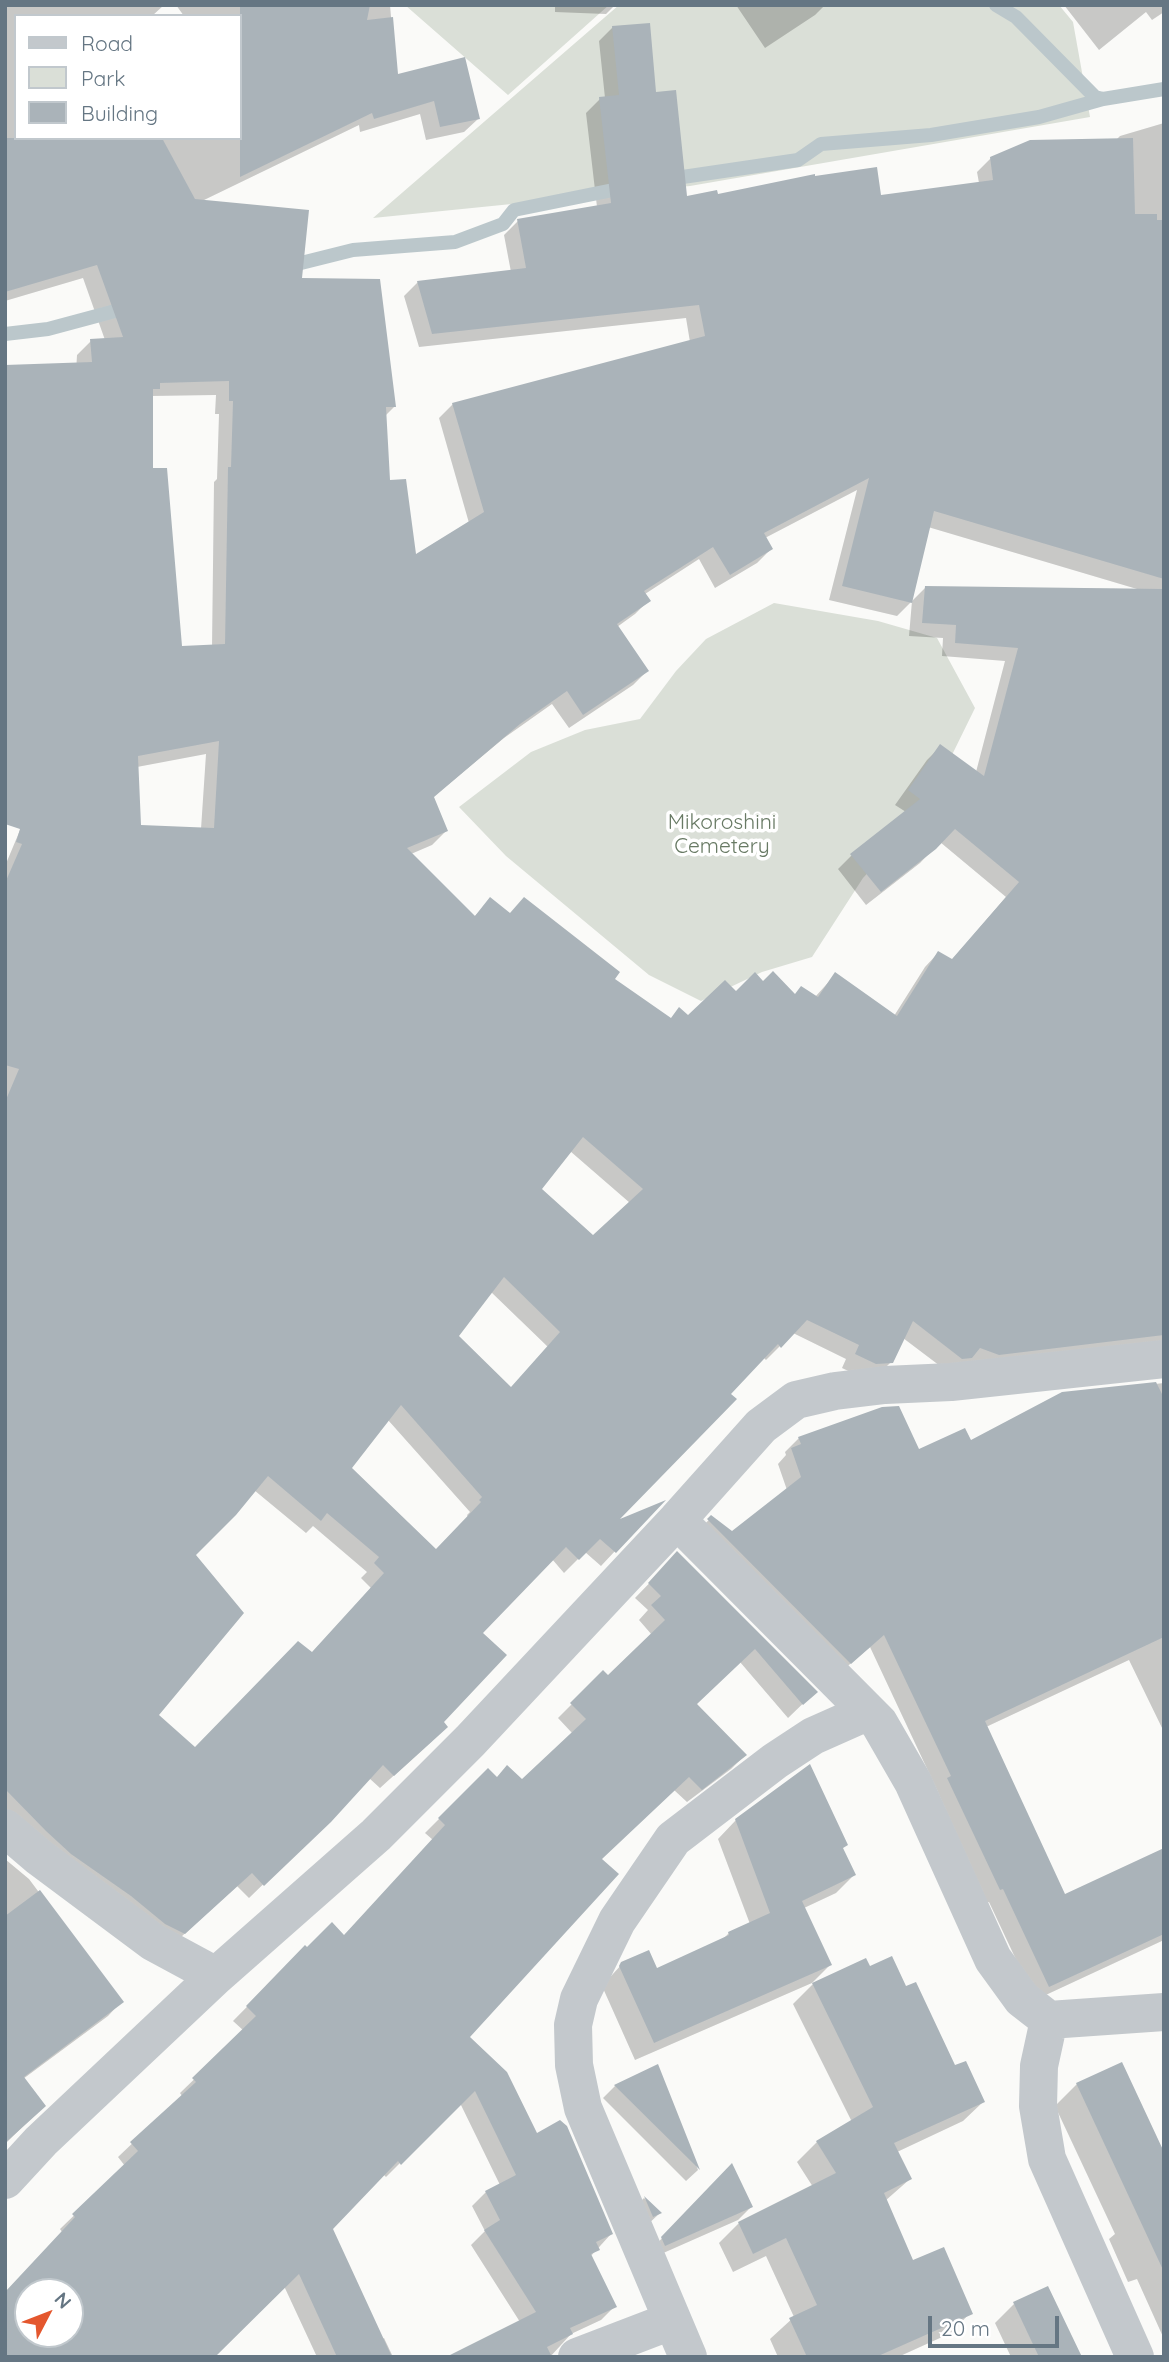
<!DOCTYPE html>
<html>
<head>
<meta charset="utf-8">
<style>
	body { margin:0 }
	#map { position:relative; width:1169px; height:2362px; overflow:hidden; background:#fafaf8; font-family:Quicksand,sans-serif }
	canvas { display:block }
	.frame { position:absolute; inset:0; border:7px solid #657683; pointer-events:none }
	.legend { position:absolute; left:14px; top:14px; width:228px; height:126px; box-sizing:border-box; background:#fff; border:2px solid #c1c8cd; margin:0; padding:9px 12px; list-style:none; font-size:21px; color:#657683 }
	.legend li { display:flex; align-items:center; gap:14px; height:35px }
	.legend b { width:35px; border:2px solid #c1c8cd }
	.north { position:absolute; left:14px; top:2278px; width:70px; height:70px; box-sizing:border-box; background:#fff; border:2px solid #c1c8cd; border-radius:50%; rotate:48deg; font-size:19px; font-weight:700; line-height:28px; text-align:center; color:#657683 }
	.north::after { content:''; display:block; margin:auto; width:24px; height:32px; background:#e4572e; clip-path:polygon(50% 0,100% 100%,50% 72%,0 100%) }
	.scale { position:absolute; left:928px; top:2316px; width:131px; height:32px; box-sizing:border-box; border:4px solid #657683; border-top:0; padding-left:9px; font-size:21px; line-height:24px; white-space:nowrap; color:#657683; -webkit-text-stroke:5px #fff; paint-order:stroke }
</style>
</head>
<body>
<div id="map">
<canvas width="1169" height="2362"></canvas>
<div class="frame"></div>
<ul class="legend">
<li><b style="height:9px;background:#c3c8cc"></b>Road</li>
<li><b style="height:19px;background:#dadfd7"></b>Park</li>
<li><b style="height:19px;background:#aab3b9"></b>Building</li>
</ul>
<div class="north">N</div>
<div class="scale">20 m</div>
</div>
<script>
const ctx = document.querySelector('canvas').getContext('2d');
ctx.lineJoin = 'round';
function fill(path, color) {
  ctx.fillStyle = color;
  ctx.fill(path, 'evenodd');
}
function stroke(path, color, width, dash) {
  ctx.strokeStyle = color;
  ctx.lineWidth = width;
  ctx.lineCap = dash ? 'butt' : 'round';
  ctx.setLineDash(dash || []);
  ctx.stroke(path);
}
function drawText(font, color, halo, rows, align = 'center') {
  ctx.font = font + ' Quicksand,sans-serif';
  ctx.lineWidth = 7;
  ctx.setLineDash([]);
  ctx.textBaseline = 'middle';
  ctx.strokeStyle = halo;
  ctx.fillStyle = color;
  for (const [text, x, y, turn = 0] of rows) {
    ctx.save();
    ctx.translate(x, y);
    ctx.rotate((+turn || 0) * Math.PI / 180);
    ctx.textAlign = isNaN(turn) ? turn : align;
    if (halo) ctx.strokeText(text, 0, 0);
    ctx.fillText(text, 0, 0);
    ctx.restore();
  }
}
fill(new Path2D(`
	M405,5H609L508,95Z
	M619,5H1059L1073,22L1090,117L690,186L373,218Z
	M774,603L878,621L937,638L975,708L924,812L863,878L812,957L762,972L701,1001L649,975L506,856L459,807L531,752L585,730L640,719L676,671L706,639Z`), '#dadfd7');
fill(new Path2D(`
	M5,5H164L152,16H16V138H240V86L243,85L240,81V16H184L176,5H390L396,76L478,119L464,132L426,140L420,114L360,132L359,125L202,201L300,280L395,406L385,416L389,482L414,556L469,523L439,418L453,404L690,342L686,318L419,347L404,296L418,282L511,272L504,235L518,221L597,207L586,113L600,99L605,98L599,41L613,27L654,94L685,198L879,197L979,183L977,172L991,158L1116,140L1120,136L1164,123V1356L948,1372L903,1338L891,1362L877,1376L861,1377L842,1368L846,1359L793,1333L766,1360L763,1357L613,1523L659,1504L601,1566L585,1552L564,1573L552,1559L481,1633L432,1741L380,1788L369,1778L314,1835L249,1898L237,1886L170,1947L5,1821V866L54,749L77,355L91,341L105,340L83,278L5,301ZM216,395L215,414H219L217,479L214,482L212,647L181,648L151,470V396ZM857,490L829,600L897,616L911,602L928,527L1137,589L926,587L912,601L909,636L943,638L942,656L1005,661L976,772L941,746L927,760L895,805L906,812L851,856L838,869L866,905L920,863L940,842L1006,897L951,961L938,953L925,967L894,1016L835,975L815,997L794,995L763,984L735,993L688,1017L670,1019L612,979L509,915L490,900L474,917L411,854L432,845L446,831L432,798L504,738L552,704L569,728L633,685L647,671L617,627L635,614L649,600L645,594L699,559L715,588L757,563L771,549L765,538ZM206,754L201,829L139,826L137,767ZM570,1151L630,1203L593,1237L540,1190ZM490,1291L548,1347L510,1389L456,1336ZM388,1420L470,1512L467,1515L468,1517L436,1551L349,1468ZM254,1490L306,1533L313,1526L367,1572L361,1578L371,1588L311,1654L195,1750L156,1715L194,1555Z
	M555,5H615L606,14L555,12Z
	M736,5H825L815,15L765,48Z
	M1064,5H1164V12L1152,20L1146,12L1099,50Z
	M1164,1383V1732L1129,1660L986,1727L1064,1896L1164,1850V1940L1035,2000L989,1902L986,1903L937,1790L870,1647L836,1676L694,1534L711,1518L732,1533L787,1490L778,1464L786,1455L785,1452L799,1438L918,1452L970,1442L1063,1394Z
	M664,1568L815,1692L788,1718L740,1662L695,1704L745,1755L731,1769L687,1802L674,1790L600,1859L467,2038L536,2136L611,2234L590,2257L615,2306L601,2320L571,2334L550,2357L520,2322L471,2245L485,2231L472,2206L486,2192L500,2185L460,2103L386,2177L383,2174L331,2229L382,2339L384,2338L393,2357H317L284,2286L5,2357V2294L62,2232L60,2229L125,2166L118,2157L182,2096L180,2093L244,2031L233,2021L305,1948L344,1937L433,1840L425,1833L488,1770L496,1778L522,1781L573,1734L558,1718L603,1673L608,1678L652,1635L639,1620L648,1610L635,1598ZM28,2292H70V2334H28Z
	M736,1820L842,1849L854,1875L836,1893L804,1908L830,1965L812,1983L635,2060L602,1986L622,1964L656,1970L721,1941L729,1933L750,1924L718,1839Z
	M5,1859L29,1879L121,2002L108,2016L23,2079L44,2106L5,2144Z
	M869,1969L905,1988L954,2068L983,2102L963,2121L897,2152L910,2179L885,2201L913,2263L970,2313L951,2333L898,2357H778L770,2339L794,2317L766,2256L733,2272L719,2243L739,2223L813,2187L797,2162L817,2142L852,2122L793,2004L813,1984Z
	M657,2066L698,2170L686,2181L603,2098L615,2086Z
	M1077,2084L1164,2156V2339L1137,2279L1128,2282L1109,2239L1115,2234L1055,2106Z
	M719,2178L751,2207L738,2220L652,2258L649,2252Z
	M644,2198L660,2213L645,2227L630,2212Z
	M1014,2304L1080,2357H1011L995,2323Z`), '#0003');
stroke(new Path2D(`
	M996,5L1016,17L1095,97L1103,99
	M669,179L798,160L821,144L931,135L1039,117L1103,99L1164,89
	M285,267L353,250L455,242L503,224L514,210L628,187
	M5,334L48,329L130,307`), '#bbc7cb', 14);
fill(new Path2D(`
	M240,5H370L367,20L393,17L398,74L465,57L480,119L440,127L434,101L374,119L372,113L240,177Z
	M650,23L656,92L676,90L687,196L717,190L718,194L815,174V176L877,167L881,195L993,180L990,157L1030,140L1133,138L1135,214H1157V220H1164V579L934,511L912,603L842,586L869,478L764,533L773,549L730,575L713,547L644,591L651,601L617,624L649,671L583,715L567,691L520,724L434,797L448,831L407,848L475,916L490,897L510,913L524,897L620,972L615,979L671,1018L679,1007L688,1015L725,980L736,991L755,972L763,981L773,971L795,994L801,986L818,997L835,972L897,1016L938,951L952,959L1019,882L955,829L936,849L881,892L850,854L920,799L908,790L940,744L984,776L1018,648L955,643L956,625L922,623L925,586L1164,589V1335L999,1355L980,1348L972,1358L962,1359L913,1321L893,1363L876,1364L855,1354L859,1345L807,1320L781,1348L778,1344L731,1394L737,1399L620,1519L666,1500L616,1553L600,1539L579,1560L566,1547L483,1633L507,1655L444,1722L448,1727L394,1776L383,1765L331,1822L264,1886L252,1873L185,1934L165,1924L131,1896L71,1854L46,1831L5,1789V1102L19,1069L5,1065V883L22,844L16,842L20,829L5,824V365L92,362L90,339L123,337L97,265L5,292V138H162L195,199L309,210L302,278L380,279L396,407H386L390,480L406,479L416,554L484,512L452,403L705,336L699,305L432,334L417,281L526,268L517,219L611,203L599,97L619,95L612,26ZM229,381V401H233L231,467H228L225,644L182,646L167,468H153V389H160V383ZM219,741L214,828L141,825L138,756ZM583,1137L643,1189L593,1235L542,1189ZM504,1277L560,1332L511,1387L459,1336ZM401,1405L482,1497L479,1500L481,1502L436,1549L352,1468ZM268,1476L321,1521L327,1513L379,1557L374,1563L384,1573L312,1652L298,1641L195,1747L159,1715L244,1613L196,1555L236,1515Z
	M1156,1382L1164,1398V1637L985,1721L1065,1894L1164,1848V1934L1049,1987L1003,1889L1000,1890L947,1778L951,1776L884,1635L851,1664L707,1519L711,1515L732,1531L801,1477L791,1448L801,1444L798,1437L882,1407L899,1406L919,1449L965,1428L971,1440L1062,1392Z
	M677,1551L818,1692L803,1705L755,1649L697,1704L747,1755L702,1790L689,1777L602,1859L619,1874L470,2037L507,2072L537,2133L560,2120L567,2126L613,2234L596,2242L600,2250L591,2254L617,2307L570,2328L573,2334L547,2347L552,2357H446L536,2312L484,2230L500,2220L485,2191L516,2175L475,2091L401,2165L398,2161L333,2229L392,2357H337L299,2274L215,2357H5V2292L75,2217L72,2214L138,2151L130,2142L196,2082L192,2078L256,2016L246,2006L305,1945L307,1947L332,1922L344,1935L445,1825L438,1818L488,1768L497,1777L507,1765L522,1779L586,1719L570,1703L603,1670L608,1675L665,1620L651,1605L661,1596L648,1583ZM28,2292H70V2334H28Z
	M810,1764L848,1845L843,1848L856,1875L802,1901L832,1965L654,2043L619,1966L621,1962L649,1950L657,1968L729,1935L728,1932L770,1913L735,1819Z
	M40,1890L124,2002L24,2077L46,2106L5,2143V1916Z
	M892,1956L906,1986L916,1982L955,2065L966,2061L985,2102L894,2143L912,2179L884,2193L913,2260L944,2247L973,2314L876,2357H807L789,2318L817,2305L786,2238L753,2254L738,2222L836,2173L816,2141L873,2107L812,1983L866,1958L870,1966Z
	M1122,2062L1164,2152V2272L1076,2083Z
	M658,2064L700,2170L614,2085Z
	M732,2163L753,2207L665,2246L661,2237Z
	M644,2196L662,2213L653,2217Z
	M1048,2286L1082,2357H1039L1013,2302Z`), '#aab3b9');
stroke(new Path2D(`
	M677,1520L879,1723L913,1782L993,1959L1022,1999L1049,2020L1164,2012
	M5,1828L39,1857L153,1942L216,1976
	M1049,2020L1039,2066L1038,2106L1047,2159L1135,2357
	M5,2180L41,2141L216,1976L376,1835L470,1741L677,1520L761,1426L796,1400L835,1391L885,1385L951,1382L1164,1359
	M577,2357L671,2321
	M688,2357L583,2108L574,2065L573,2025L579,1999L617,1921L673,1839L775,1761L813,1736L867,1712`), '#c3c8cc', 38);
drawText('21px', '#687a64', '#fff', [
	["Mikoroshini",722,823],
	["Cemetery",722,847]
]);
</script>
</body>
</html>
